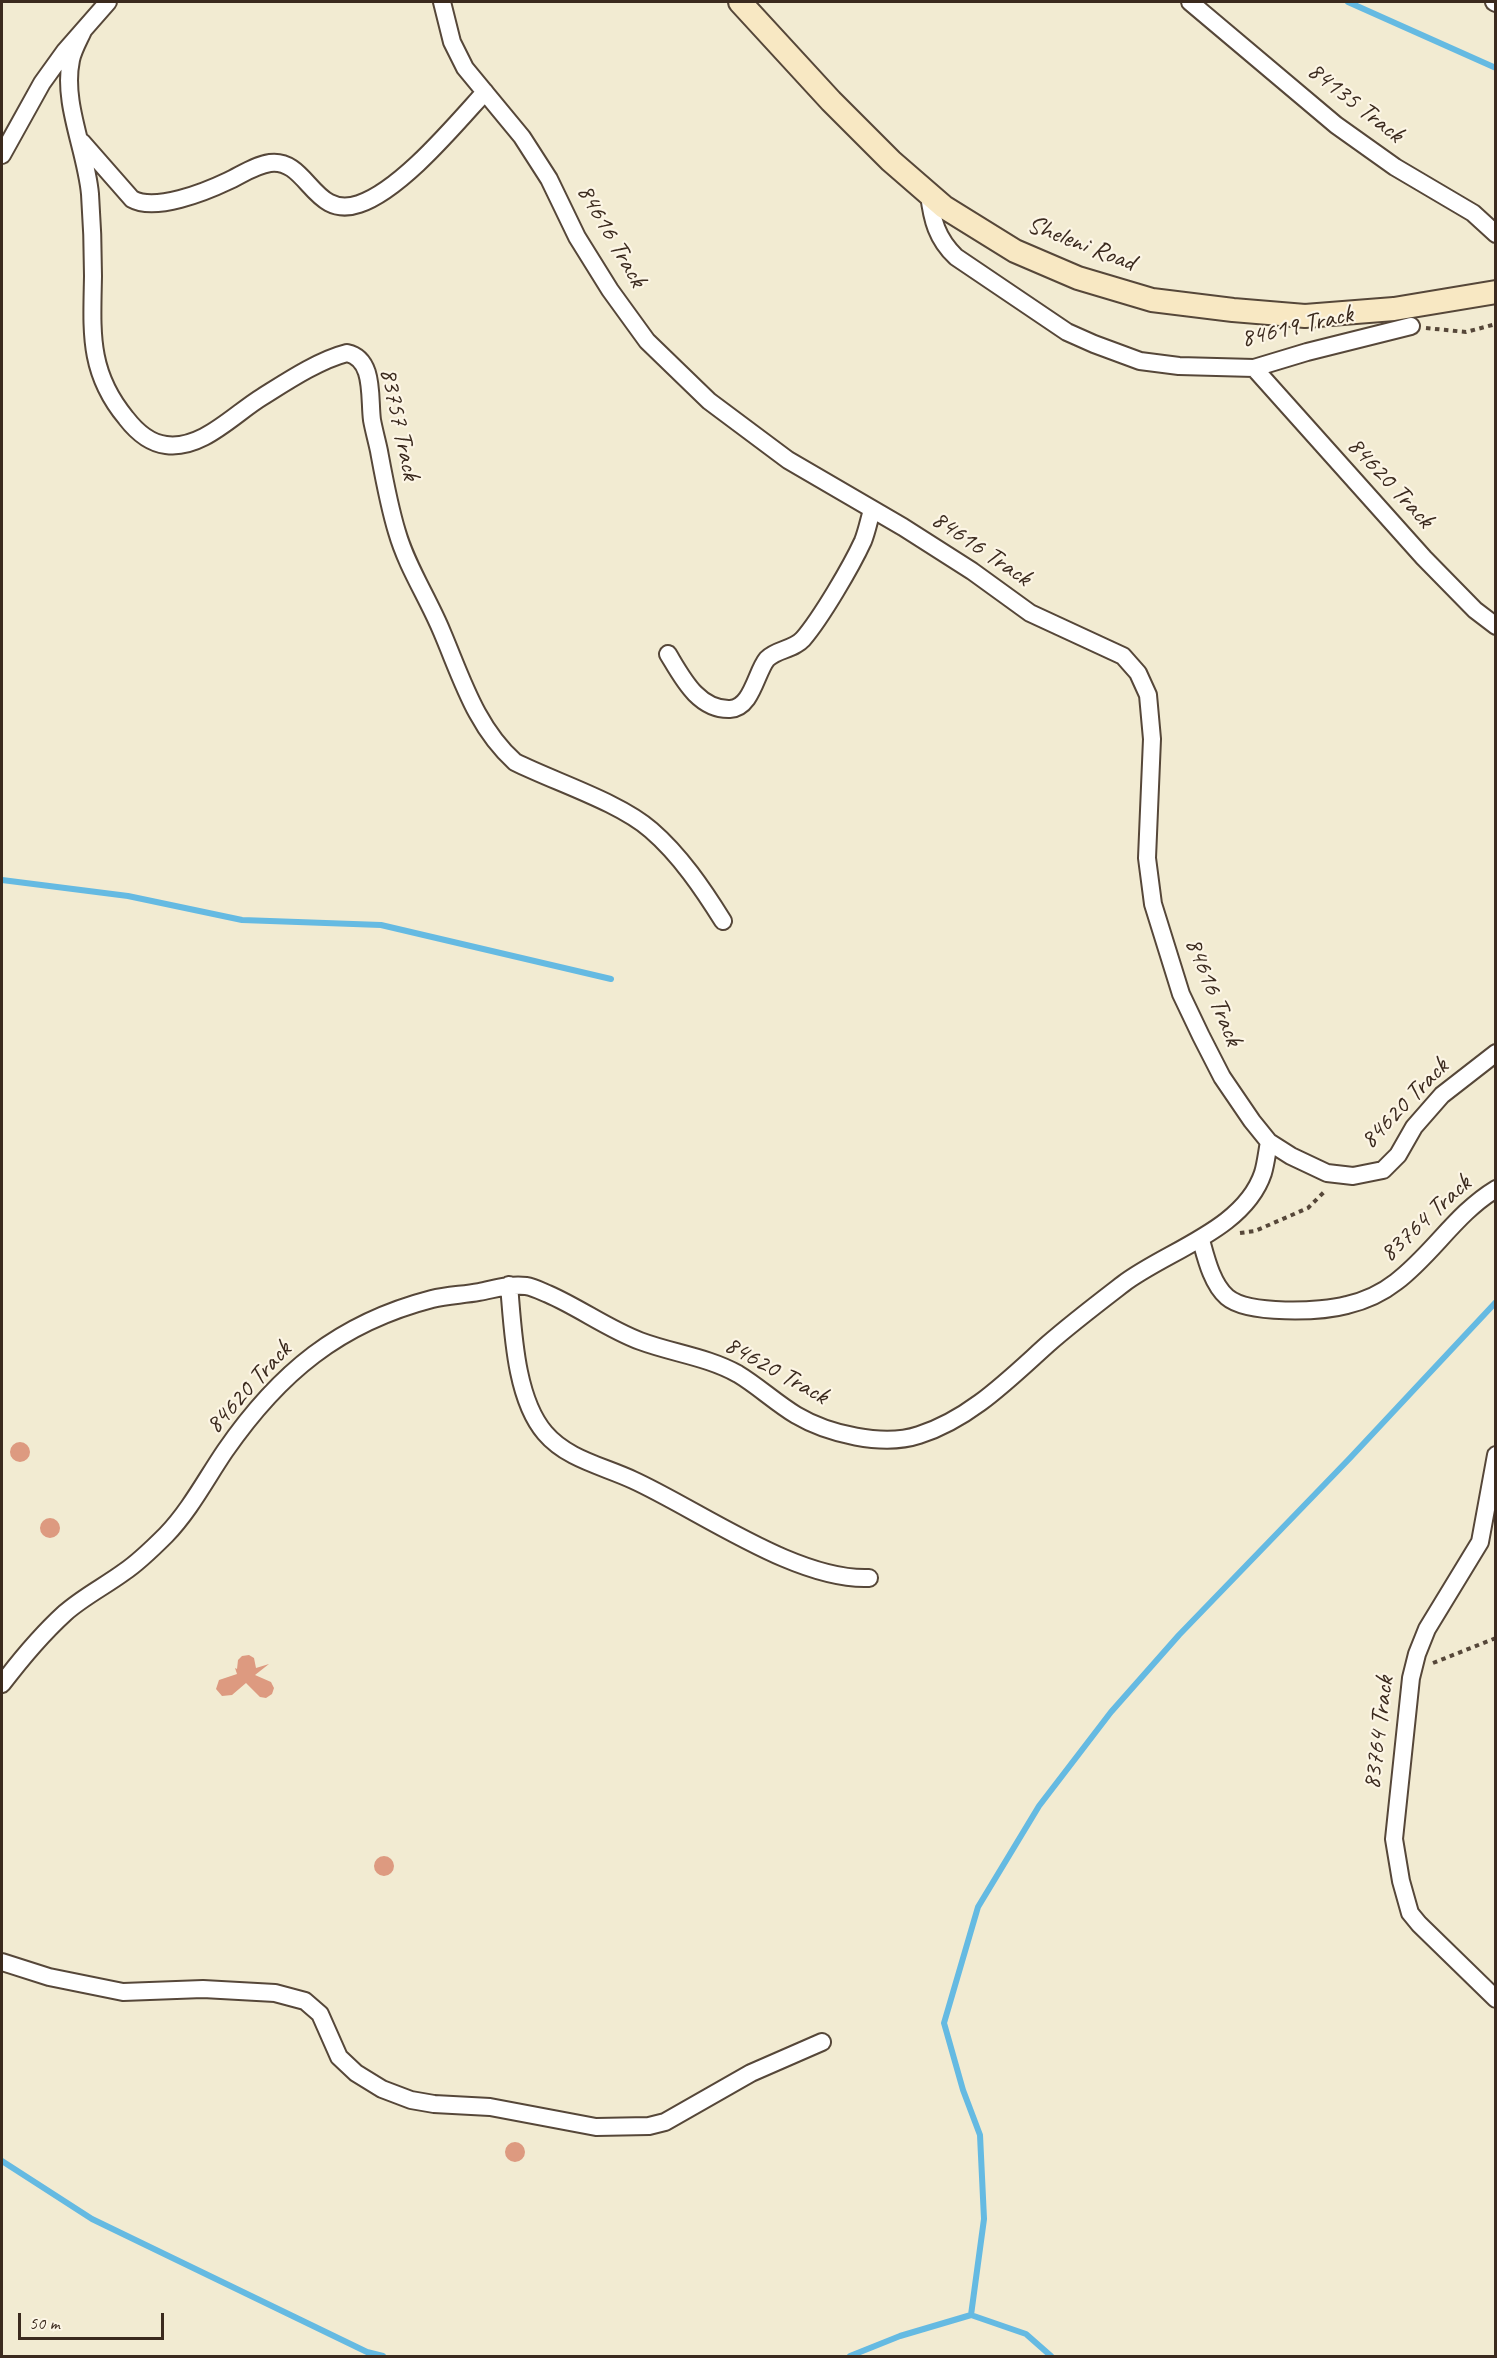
<!DOCTYPE html>
<html>
<head>
<meta charset="utf-8">
<style>
	body { margin:0 }
	#map { position:relative; width:1497px; height:2358px; overflow:hidden; background:#f2ebd2; font-family:Caveat,sans-serif }
	canvas { display:block }
	.frame { position:absolute; inset:0; border:3px solid #3b2a1e; pointer-events:none }
	.scale { position:absolute; left:18px; top:2313px; width:146px; height:27px; box-sizing:border-box; border:3px solid #3b2a1e; border-top:0; padding-left:8px; font-size:18px; line-height:21px; white-space:nowrap; color:#3b2a1e; -webkit-text-stroke:4px #fcf5e5; paint-order:stroke }
</style>
</head>
<body>
<div id="map">
<canvas width="1497" height="2358"></canvas>
<div class="frame"></div>
<div class="scale">50 m</div>
</div>
<script>
const ctx = document.querySelector('canvas').getContext('2d');
ctx.lineJoin = 'round';
function stroke(path, color, width, dash) {
  ctx.strokeStyle = color;
  ctx.lineWidth = width;
  ctx.lineCap = dash ? 'butt' : 'round';
  ctx.setLineDash(dash || []);
  ctx.stroke(path);
}
function fill(path, color) {
  ctx.fillStyle = color;
  ctx.fill(path, 'evenodd');
}
function drawText(font, color, halo, rows, align = 'center') {
  ctx.font = font + ' Caveat,sans-serif';
  ctx.lineWidth = 4.5;
  ctx.setLineDash([]);
  ctx.textBaseline = 'middle';
  ctx.strokeStyle = halo;
  ctx.fillStyle = color;
  for (const [text, x, y, turn = 0] of rows) {
    ctx.save();
    ctx.translate(x, y);
    ctx.rotate((+turn || 0) * Math.PI / 180);
    ctx.textAlign = isNaN(turn) ? turn : align;
    if (halo) ctx.strokeText(text, 0, 0);
    ctx.fillText(text, 0, 0);
    ctx.restore();
  }
}
stroke(new Path2D(`
	M1348,2L1496,68
	M2,880L128,896L242,920L381,925L611,979
	M2,2161L92,2219L367,2352L383,2356
	M971,2315L984,2219L980,2135L963,2090L944,2023L978,1907L1039,1806L1111,1712L1179,1635L1350,1458L1496,1302
	M850,2356L900,2336L971,2315L1026,2334L1051,2356`), '#65bae2', 6);
fill(new Path2D(`
	M10 1452a10 10 0 1 1 20 0a10 10 0 1 1-20 0Z
	M40 1528a10 10 0 1 1 20 0a10 10 0 1 1-20 0Z
	M249,1655L254,1658L256,1668L269,1664L255,1675L271,1682L274,1688L272,1694L266,1698L260,1697L246,1683L232,1695L222,1696L216,1689L219,1680L237,1674L235,1668L237,1669L238,1660L242,1656Z
	M374 1866a10 10 0 1 1 20 0a10 10 0 1 1-20 0Z
	M505 2152a10 10 0 1 1 20 0a10 10 0 1 1-20 0Z`), '#dd9a80');
const street = new Path2D(`
	M442,2L452,42L465,68L522,137L549,179L577,237L610,290L647,341L709,401L788,460L903,527L972,571L1030,613L1123,656L1138,673L1148,695L1152,739L1147,858L1153,904L1181,994L1201,1036L1222,1077L1252,1121L1269,1142L1291,1156L1327,1173L1353,1176L1383,1170L1398,1155L1414,1127L1442,1095L1496,1053
	M1190,2L1336,125L1395,167L1473,213L1496,234
	M1494,2L1496,3
	M83,31C79,40 73,50 71,60C62,103 86,150 90,194C92,221 93,249 93,276C92,332 88,372 126,418C136,431 149,443 166,445C202,450 234,414 262,397C286,382 319,360 347,353C375,359 369,398 372,420C374,431 377,441 379,451C384,478 389,506 397,532C407,567 428,598 442,632C462,679 476,727 515,762C555,782 619,802 651,830C680,855 703,889 723,921
	M82,142L132,199C155,212 205,192 228,181C241,175 255,165 270,163C308,158 313,220 359,204C401,190 454,126 485,92
	M2,155L42,83L65,51L108,2
	M929,194C932,220 937,239 956,257L1067,332L1094,344L1140,361L1179,366L1254,368L1307,352L1411,326
	M1254,368L1424,558L1475,610L1496,626
	M668,654C682,677 698,710 730,709C752,708 756,672 767,659C777,649 793,650 803,639C821,618 851,567 863,541C867,531 869,520 872,510
	M1201,1240C1206,1258 1212,1284 1227,1297C1248,1315 1321,1312 1347,1305C1364,1301 1382,1293 1396,1282C1433,1254 1456,1213 1496,1189
	M509,1285C513,1330 515,1398 545,1433C567,1459 603,1466 633,1480C699,1510 796,1581 869,1578
	M1496,1455L1480,1542L1427,1629L1417,1654L1411,1678L1394,1839L1401,1881L1410,1913L1419,1924L1496,1999
	M2,1684C21,1659 42,1634 65,1613C83,1597 105,1586 124,1572C139,1562 153,1548 166,1535C190,1510 206,1479 225,1451C279,1373 339,1323 432,1299C447,1295 463,1295 479,1292C495,1289 509,1284 526,1286C533,1287 541,1291 548,1294C580,1308 608,1329 640,1341C672,1353 708,1357 738,1374C758,1386 776,1403 796,1415C828,1434 883,1447 919,1435C970,1419 1009,1379 1048,1344C1072,1323 1097,1304 1123,1284C1166,1251 1244,1230 1263,1173C1266,1163 1267,1152 1269,1142
	M2,1962L49,1977L123,1992L203,1989L275,1993L305,2001L320,2014L339,2057L356,2073L382,2089L411,2100L434,2104L490,2107L596,2127L649,2126L665,2122L751,2073L822,2042`);
const secondary = new Path2D(`
	M740,2L831,101L891,161L944,207L1015,251L1078,278L1152,300L1233,310L1305,316L1394,309L1496,292`);
stroke(street, '#564739', 20);
stroke(secondary, '#564739', 26);
stroke(new Path2D(`
	M1426,328L1466,332L1496,324
	M1240,1233L1255,1231L1308,1208L1325,1191
	M1433,1663L1496,1638`), '#564739', 4, [4.5, 4.5]);
stroke(street, '#fff', 16);
stroke(secondary, '#f8e8c3', 22);
drawText('26px', '#3b2a1e', '#fcf5e5', [
	["84135 Track",1355,103,38],
	["84616 Track",611,236,60],
	["Sheleni Road",1081,244,21],
	["84619 Track",1297,327,-13],
	["83757 Track",399,424,78],
	["84620 Track",1390,483,47],
	["84616 Track",981,549,34],
	["84616 Track",1213,992,68],
	["84620 Track",1405,1104,-46],
	["83764 Track",1426,1219,-43],
	["84620 Track",776,1371,29],
	["84620 Track",249,1388,-48],
	["83764 Track",1379,1733,-83]
]);
</script>
</body>
</html>
